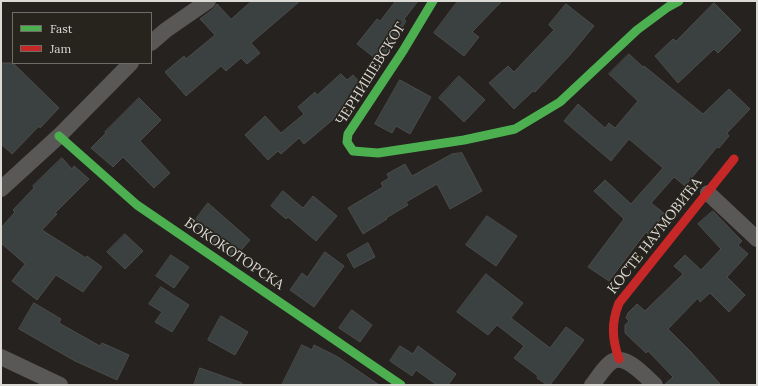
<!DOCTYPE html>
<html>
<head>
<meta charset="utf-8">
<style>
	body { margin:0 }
	#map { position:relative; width:758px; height:386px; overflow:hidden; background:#25221f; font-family:Lora,serif }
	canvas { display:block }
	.frame { position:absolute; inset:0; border:2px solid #dcdad5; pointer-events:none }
	.legend { position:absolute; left:12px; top:12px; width:140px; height:52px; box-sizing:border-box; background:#27231d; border:1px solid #6f6c67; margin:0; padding:5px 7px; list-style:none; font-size:12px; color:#dcdad5 }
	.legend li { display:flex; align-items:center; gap:8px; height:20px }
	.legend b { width:20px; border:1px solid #6f6c67 }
</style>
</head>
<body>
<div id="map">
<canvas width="758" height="386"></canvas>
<div class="frame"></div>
<ul class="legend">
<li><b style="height:5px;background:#4caf50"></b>Fast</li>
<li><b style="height:5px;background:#c62828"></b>Jam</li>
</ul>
</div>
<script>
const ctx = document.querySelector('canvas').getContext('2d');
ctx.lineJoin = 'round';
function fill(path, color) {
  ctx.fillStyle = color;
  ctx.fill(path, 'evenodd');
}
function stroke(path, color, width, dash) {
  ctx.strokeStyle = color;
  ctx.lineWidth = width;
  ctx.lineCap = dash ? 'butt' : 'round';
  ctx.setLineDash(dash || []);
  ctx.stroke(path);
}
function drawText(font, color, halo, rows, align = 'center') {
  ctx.font = font + ' Lora,serif';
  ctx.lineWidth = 3.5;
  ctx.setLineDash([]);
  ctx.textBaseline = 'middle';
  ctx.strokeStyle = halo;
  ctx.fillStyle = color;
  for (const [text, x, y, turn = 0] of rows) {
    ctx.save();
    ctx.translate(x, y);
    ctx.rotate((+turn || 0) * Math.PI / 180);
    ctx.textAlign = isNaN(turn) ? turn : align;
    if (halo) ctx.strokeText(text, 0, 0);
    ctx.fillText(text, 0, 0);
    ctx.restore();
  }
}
const building = new Path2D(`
	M252,1H300L251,43L260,53L247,64L241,58L226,71L221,66L186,96L165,72L184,56L186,59L215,35L200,19L213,9L217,4L231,19Z
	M396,1H418L404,19L406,21L392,44L380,62L357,44L377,19L380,21Z
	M458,1H502L472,32L479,37L464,56L434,33Z
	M714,3L741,30L718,53L714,49L678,83L655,56L673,39L676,41Z
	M566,4L594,26L569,56L535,92L533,91L514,109L489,83L508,66L514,72L554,30L549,25Z
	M629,54L643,67L644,66L703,114L729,89L750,109L727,133L729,136L719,148L717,147L685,186L674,177L651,203L665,214L648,234L646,232L609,281L588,267L624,219L594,191L605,180L631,204L663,168L629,139L611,161L564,121L578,104L605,128L609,123L615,128L638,101L609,74Z
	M1,63H13L59,108L40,128L39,126L12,154L1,144Z
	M341,74L347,80L353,75L364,87L361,92L335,115L336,117L304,144L299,138L281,154L278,151L268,160L245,135L265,116L281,133L304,114L298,107L315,92L317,95Z
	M459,76L485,100L464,122L439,98Z
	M400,80L431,97L410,134L396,126L392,133L375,124Z
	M139,98L161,120L140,141L170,173L154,188L123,157L113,167L91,148L106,133L105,132Z
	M462,153L482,191L450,209L437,184L406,202L408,205L386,218L387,219L363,234L348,208L383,187L381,183L389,178L387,174L405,164L412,176L452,154Z
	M62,158L72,169L74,166L89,179L55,213L57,214L42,230L86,258L87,256L102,267L83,292L56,275L37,300L12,281L25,264L1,243V228L15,212L13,210L34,188L33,186Z
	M283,191L303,208L313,196L337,216L316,241L288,217L286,219L271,206Z
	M208,203L250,240L235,257L208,238L194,222Z
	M713,211L742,241L738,245L748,254L727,277L745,295L729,312L710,293L700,302L698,298L668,329L691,352L721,385H664L673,377L648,351L646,353L625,333V325L629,321L626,318L628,313L637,304L645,311L683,274L674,266L685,255L701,270L721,249L698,224Z
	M487,216L517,236L496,266L466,245Z
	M125,234L143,251L125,269L107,252Z
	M368,243L375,257L354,268L347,255Z
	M325,252L344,266L314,307L290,290L302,273L307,277Z
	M171,255L189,267L174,288L156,276Z
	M486,274L523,303L511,318L550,348L566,327L584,340L550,385H547L537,378L538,376L514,358L524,346L497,325L488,335L457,312Z
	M161,287L189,305L172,332L155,322L162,312L149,304Z
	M34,303L61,319L59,323L100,346L102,343L129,355L117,380L75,361L19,329Z
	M352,310L372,325L360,342L339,328Z
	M221,316L248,332L235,355L208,340Z
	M302,345L312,350L314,345L338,357L379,385H282Z
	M400,346L413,354L418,346L456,374L448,385H437L416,370L412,376L390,361Z
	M200,368L242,383V385H194Z`);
fill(building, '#3b4040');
stroke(building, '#4c4c4b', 1);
stroke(new Path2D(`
	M151,43L166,30L208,1
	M1,189L59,136L131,63
	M708,193L757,239
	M1,357L60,385
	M592,385C598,378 605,365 613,361C626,354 646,377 655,385`), '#5a5857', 16);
stroke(new Path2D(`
	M433,1L403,51L348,134L347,142L353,151L378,153L464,140L515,129L560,102L637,30L668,7L679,1
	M59,136L137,205L401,385`), '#4caf50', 9);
stroke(new Path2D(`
	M619,359C612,339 611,323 619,303L734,159`), '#c62828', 9);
drawText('14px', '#dcdad5', '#27231d', [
	["ЧЕРНИШЕВСКОГ",371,74,-58],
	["КОСТЕ НАУМОВИЋА",655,236,-52],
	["БОКОКОТОРСКА",234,254,34]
]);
</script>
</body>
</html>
